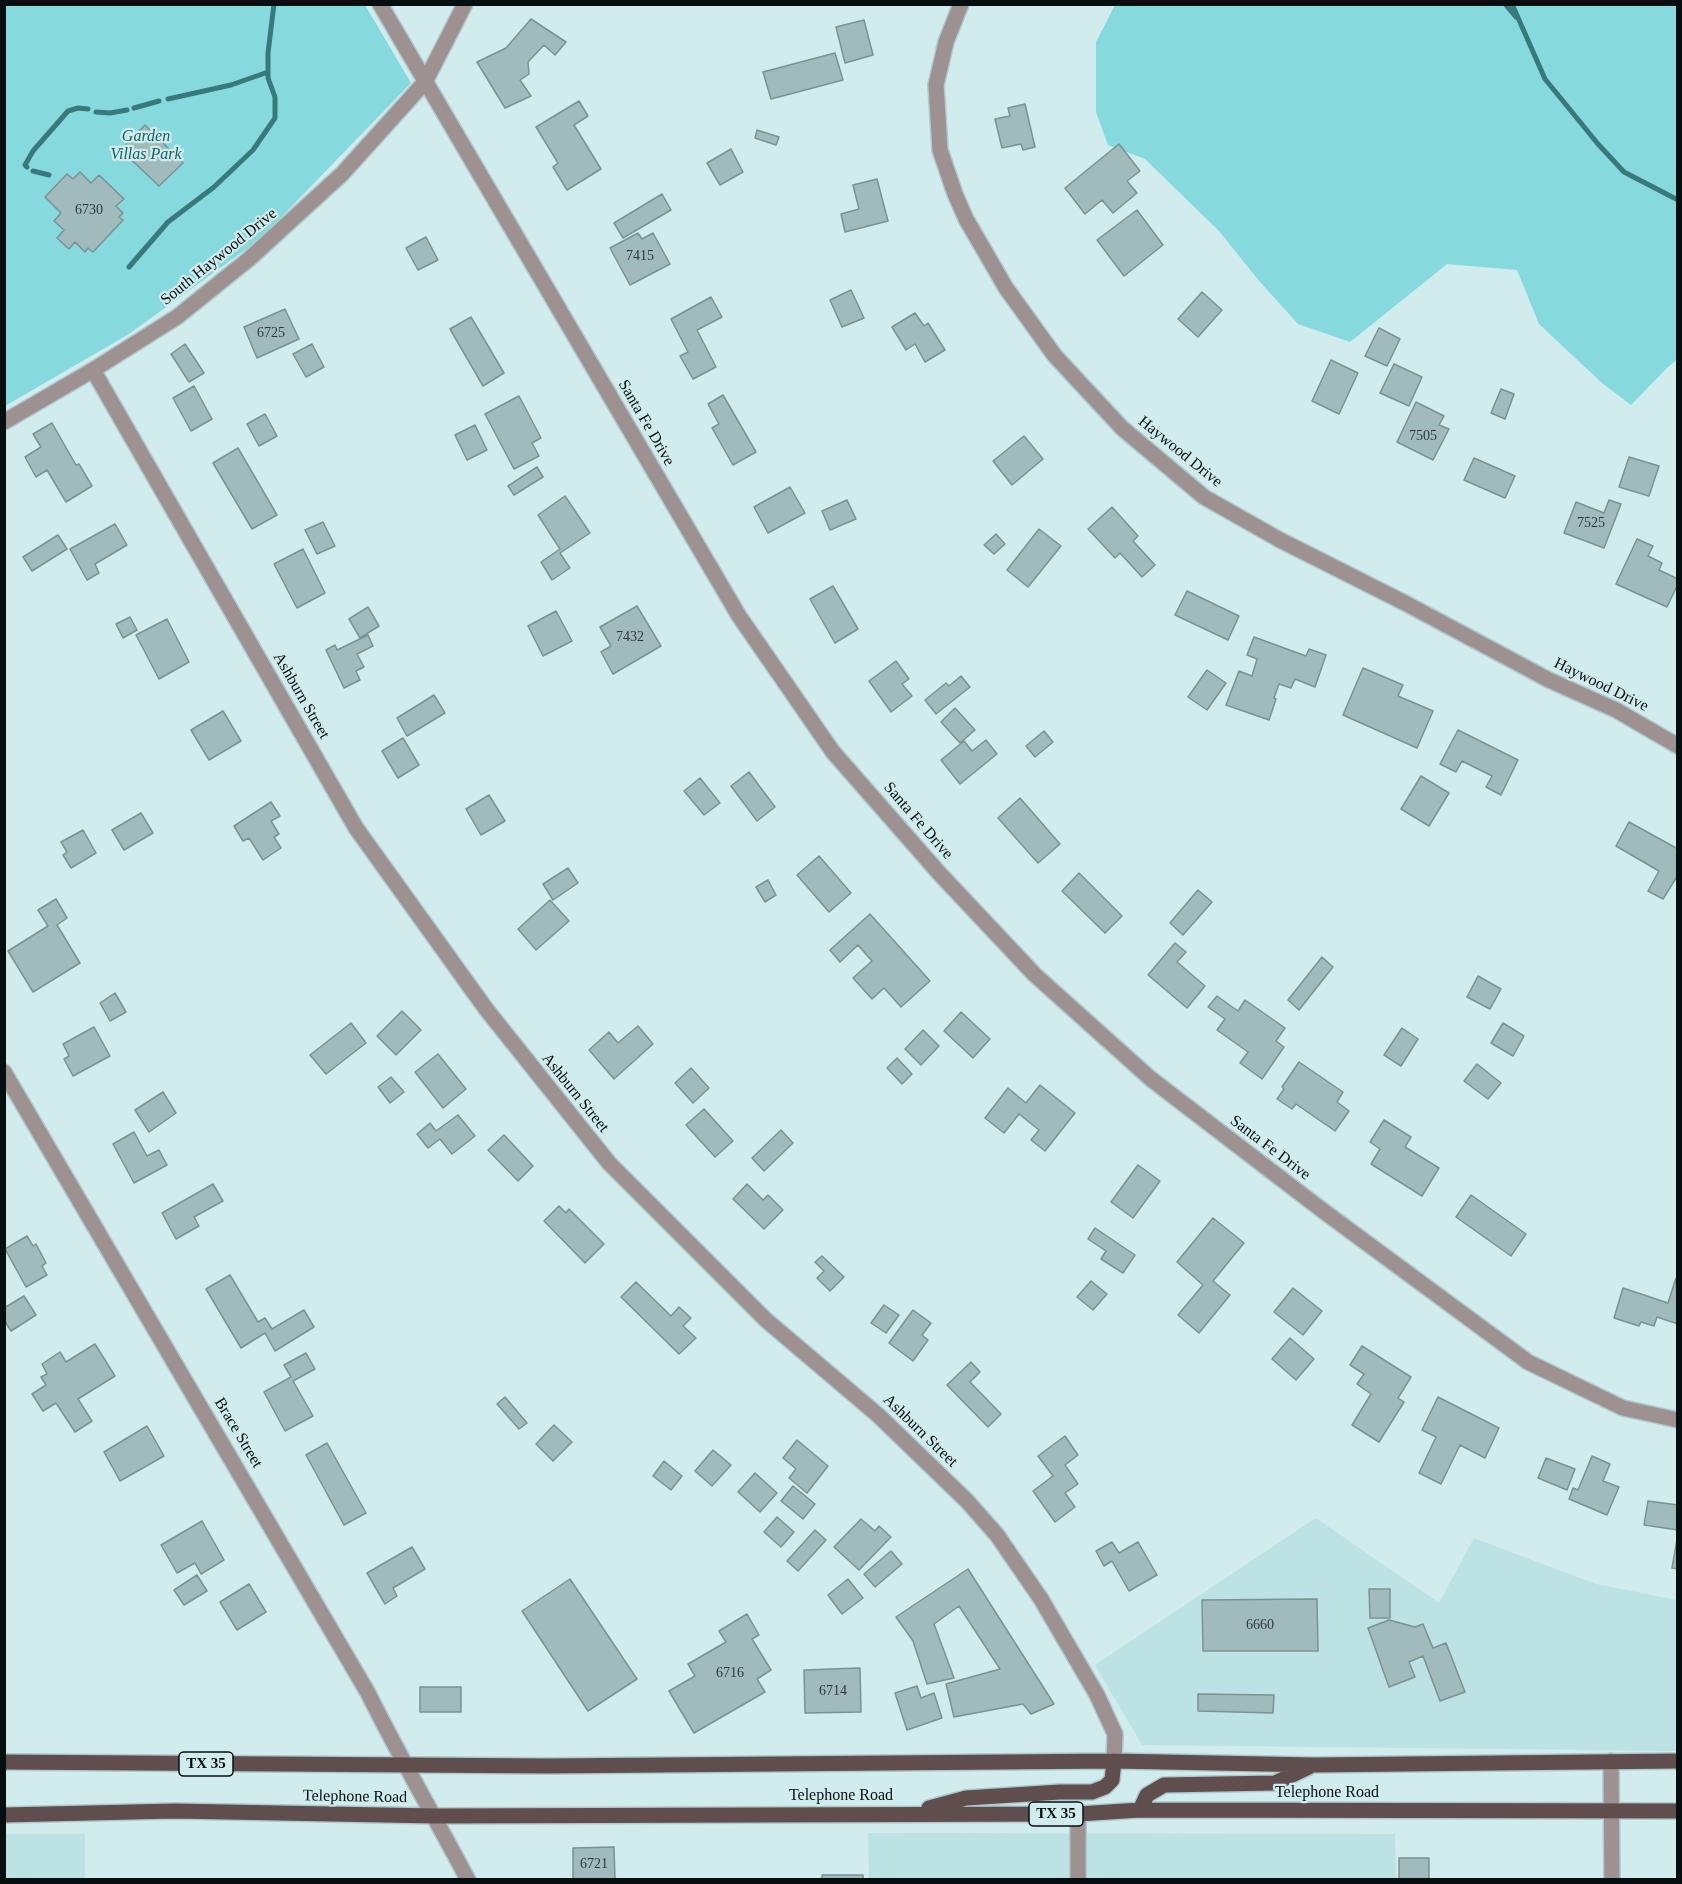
<!DOCTYPE html>
<html>
<head>
<meta charset="utf-8">
<style>
	body { margin:0 }
	#map { position:relative; width:1682px; height:1884px; overflow:hidden; background:#d0eced; font-family:Georgia,serif }
	canvas { display:block }
	.frame { position:absolute; inset:0; border:6px solid #060f10; pointer-events:none }
</style>
</head>
<body>
<div id="map">
<canvas width="1682" height="1884"></canvas>
<div class="frame"></div>
</div>
<script>
const ctx = document.querySelector('canvas').getContext('2d');
ctx.lineJoin = 'round';
function fill(path, color) {
  ctx.fillStyle = color;
  ctx.fill(path, 'evenodd');
}
function stroke(path, color, width, dash) {
  ctx.strokeStyle = color;
  ctx.lineWidth = width;
  ctx.lineCap = dash ? 'butt' : 'round';
  ctx.setLineDash(dash || []);
  ctx.stroke(path);
}
function drawText(font, color, halo, rows, align = 'center') {
  ctx.font = font + ' Georgia,serif';
  ctx.lineWidth = 4.5;
  ctx.setLineDash([]);
  ctx.textBaseline = 'middle';
  ctx.strokeStyle = halo;
  ctx.fillStyle = color;
  for (const [text, x, y, turn = 0] of rows) {
    ctx.save();
    ctx.translate(x, y);
    ctx.rotate((+turn || 0) * Math.PI / 180);
    ctx.textAlign = isNaN(turn) ? turn : align;
    if (halo) ctx.strokeText(text, 0, 0);
    ctx.fillText(text, 0, 0);
    ctx.restore();
  }
}
fill(new Path2D(`
	M1316,1518L1439,1603L1474,1538L1596,1584L1677,1600V1751L1142,1745L1095,1665Z
	M868,1833L1395,1834L1396,1879H869Z
	M5,1834H85V1879H5Z`), '#bde2e3');
fill(new Path2D(`
	M5,5H365L411,83L260,239L129,334L5,406Z
	M1115,5H1677V360L1668,367L1631,405L1602,383L1539,324L1517,270L1447,264L1350,342L1298,324L1260,282L1219,231L1145,159L1108,145L1096,112V42Z`), '#86dade');
stroke(new Path2D(`
	M1505,4L1516,17
	M1512,4L1545,79L1598,144L1624,172L1678,200
	M168,99L231,85L268,72
	M134,108L159,101
	M96,112L110,113L127,110
	M27,167L25,165L33,151L68,111L78,108L88,109
	M33,171L49,175
	M129,267L168,222L214,187L253,150L275,118V97L268,78V53L274,4`), '#38797c', 5);
const building = new Path2D(`
	M531,19L566,42L555,55L544,45L528,62L529,74L520,80L531,96L505,108L477,62L506,48Z
	M864,20L873,55L845,63L836,27Z
	M835,53L843,80L771,99L763,72Z
	M579,101L588,116L574,125L601,169L567,190L553,167L558,163L536,127Z
	M1025,104L1035,147L1023,150L1021,144L1002,148L995,119L1010,116L1008,108Z
	M145,125L183,163L159,186L121,150Z
	M757,130L779,137L776,145L755,138Z
	M1119,144L1140,171L1127,181L1137,193L1113,213L1102,200L1085,214L1065,188Z
	M731,149L743,172L720,185L707,163Z
	M80,172L91,183L99,175L124,199L116,206L123,213L119,217L123,220L93,252L88,248L85,252L75,242L69,249L57,238L64,230L54,221L61,213L45,197L67,174L73,179Z
	M877,179L888,221L845,232L841,214L859,209L853,185Z
	M662,194L671,210L623,238L614,223Z
	M1137,210L1163,245L1124,276L1097,240Z
	M638,233L642,239L653,233L670,264L630,285L610,248Z
	M426,237L438,260L418,270L406,248Z
	M851,290L864,318L842,327L830,300Z
	M1202,292L1222,310L1198,337L1178,319Z
	M711,297L722,317L697,330L716,367L693,379L680,356L688,352L671,319Z
	M285,309L299,339L257,358L244,327Z
	M915,313L924,326L928,323L945,350L925,362L915,344L906,350L892,327Z
	M471,317L504,373L483,386L450,329Z
	M1379,328L1400,339L1387,366L1365,356Z
	M185,344L204,373L189,382L171,354Z
	M312,344L324,367L306,377L293,354Z
	M1331,360L1358,373L1339,414L1312,401Z
	M1394,364L1422,377L1409,406L1380,393Z
	M194,386L212,419L191,431L173,398Z
	M1501,389L1514,394L1505,419L1491,413Z
	M723,395L756,452L733,465L712,428L719,424L708,404Z
	M519,396L541,438L532,443L539,456L514,469L485,414Z
	M1416,402L1444,416L1439,425L1449,429L1433,460L1397,442Z
	M265,414L277,436L259,446L247,424Z
	M52,423L76,465L79,464L92,486L66,502L47,470L36,477L25,457L41,447L33,434Z
	M475,425L487,450L467,460L455,435Z
	M1024,436L1043,459L1012,485L993,461Z
	M238,448L277,515L252,529L213,463Z
	M1629,457L1659,466L1649,496L1619,487Z
	M1474,458L1515,476L1505,498L1464,480Z
	M537,467L543,477L514,495L508,486Z
	M790,487L805,513L768,533L754,507Z
	M565,496L590,533L560,553L570,568L552,580L541,562L560,549L538,515Z
	M847,500L856,519L830,530L822,511Z
	M1609,500L1621,504L1604,548L1564,533L1576,502L1604,513Z
	M1112,507L1138,536L1133,541L1155,565L1142,577L1120,553L1115,558L1088,529Z
	M323,522L335,546L317,554L305,530Z
	M115,524L127,545L95,564L99,573L87,580L70,549Z
	M1039,529L1061,546L1028,587L1007,570Z
	M996,534L1005,544L994,554L984,545Z
	M58,535L67,549L32,571L23,557Z
	M1637,539L1653,546L1648,556L1662,563L1659,570L1678,579V584L1667,607L1616,584Z
	M303,549L325,593L297,608L274,564Z
	M833,586L858,629L835,643L810,599Z
	M1187,591L1239,616L1228,640L1175,615Z
	M637,606L661,646L613,674L601,652L611,646L600,627Z
	M368,607L379,626L360,638L349,619Z
	M556,611L572,641L543,656L528,626Z
	M130,617L137,630L123,638L116,624Z
	M167,619L189,662L159,679L136,635Z
	M368,635L373,646L357,654L364,667L356,671L360,680L344,688L326,650L335,645L337,650Z
	M1254,637L1306,656L1309,649L1326,655L1315,687L1295,679L1291,688L1279,684L1274,698L1276,699L1269,720L1226,705L1239,671L1252,676L1257,659L1247,655Z
	M896,661L909,679L902,684L912,696L891,712L869,681Z
	M1363,668L1403,685L1398,696L1433,711L1417,748L1343,715Z
	M1207,670L1226,683L1207,710L1188,697Z
	M961,676L970,687L936,714L925,700L946,683L949,686Z
	M434,695L445,713L407,736L397,718Z
	M955,708L975,730L960,743L941,722Z
	M223,711L241,741L209,760L191,730Z
	M1458,730L1518,760L1501,795L1486,787L1492,776L1462,761L1456,772L1440,764Z
	M1044,731L1053,742L1035,757L1026,746Z
	M403,738L419,765L398,778L382,751Z
	M986,740L997,754L960,784L941,760L964,741L972,751Z
	M749,772L775,807L757,821L731,786Z
	M1421,776L1449,793L1429,826L1401,809Z
	M700,778L720,803L704,815L684,791Z
	M489,795L505,821L481,835L466,809Z
	M1020,798L1060,844L1038,863L998,818Z
	M271,802L280,816L271,821L279,834L274,837L281,848L263,860L249,838L243,841L234,826Z
	M141,813L153,833L124,850L112,830Z
	M1629,822L1678,849V875L1663,899L1648,891L1659,871L1616,846Z
	M83,830L96,853L71,868L63,855L67,852L61,842Z
	M819,856L851,893L829,912L797,875Z
	M568,868L578,883L553,900L543,884Z
	M1079,873L1122,916L1105,933L1062,891Z
	M768,880L776,895L765,902L756,887Z
	M1198,890L1212,902L1183,935L1170,923Z
	M56,899L67,918L57,925L80,963L33,992L8,951L48,926L38,910Z
	M550,900L569,921L536,950L518,929Z
	M870,914L930,981L901,1007L884,988L872,999L853,978L872,961L858,945L840,962L830,950Z
	M1175,943L1186,952L1177,962L1205,986L1187,1008L1148,975Z
	M1322,957L1333,967L1299,1010L1288,1000Z
	M1478,976L1501,989L1490,1009L1467,997Z
	M115,993L126,1012L110,1021L100,1003Z
	M1217,996L1238,1011L1245,1000L1285,1028L1276,1041L1284,1047L1262,1079L1240,1063L1248,1052L1217,1030L1225,1019L1208,1007Z
	M402,1011L421,1030L396,1055L377,1036Z
	M961,1012L990,1039L973,1058L944,1031Z
	M351,1023L366,1043L326,1074L310,1055Z
	M1503,1023L1524,1036L1513,1056L1491,1043Z
	M638,1026L653,1044L614,1079L589,1050L609,1032L618,1043Z
	M94,1027L110,1056L73,1076L64,1059L69,1056L63,1044Z
	M1402,1028L1418,1039L1401,1066L1384,1055Z
	M923,1030L939,1046L921,1065L905,1049Z
	M438,1054L466,1089L443,1108L415,1072Z
	M897,1058L912,1074L902,1084L887,1068Z
	M1299,1062L1343,1092L1337,1102L1349,1111L1335,1131L1296,1104L1292,1109L1277,1099L1284,1089L1282,1087Z
	M1477,1064L1501,1083L1488,1099L1464,1081Z
	M691,1068L709,1088L693,1103L675,1083Z
	M391,1077L404,1092L390,1103L378,1087Z
	M1040,1085L1075,1113L1045,1151L1031,1140L1039,1130L1019,1114L1004,1133L985,1118L1008,1088L1026,1103Z
	M163,1092L176,1113L149,1132L135,1110Z
	M704,1109L733,1141L715,1157L686,1125Z
	M458,1115L475,1136L452,1154L440,1139L428,1148L417,1134L430,1123L436,1131Z
	M1384,1120L1411,1137L1405,1147L1439,1168L1422,1196L1371,1164L1380,1149L1370,1142Z
	M781,1130L793,1143L764,1171L752,1158Z
	M134,1132L147,1156L159,1150L167,1165L134,1183L113,1144Z
	M504,1135L533,1166L518,1181L488,1150Z
	M1138,1165L1160,1181L1133,1218L1111,1202Z
	M213,1184L223,1201L194,1217L199,1226L176,1239L162,1213Z
	M747,1184L763,1200L768,1195L783,1210L764,1229L733,1199Z
	M1471,1195L1526,1234L1511,1256L1456,1217Z
	M559,1206L566,1213L569,1209L604,1244L585,1263L544,1221Z
	M1213,1218L1244,1243L1213,1281L1230,1295L1199,1333L1178,1315L1203,1285L1177,1262Z
	M1095,1228L1135,1255L1123,1273L1101,1259L1106,1251L1088,1239Z
	M27,1236L33,1246L36,1244L46,1263L42,1266L47,1275L26,1287L5,1249Z
	M822,1256L844,1277L830,1291L817,1278L824,1271L815,1262Z
	M230,1275L258,1322L265,1318L272,1329L304,1310L314,1327L275,1351L265,1333L241,1348L206,1289Z
	M1676,1278L1678,1324L1657,1317L1654,1326L1641,1322L1639,1326L1614,1318L1623,1288L1668,1303Z
	M1091,1281L1107,1294L1093,1310L1077,1297Z
	M636,1282L671,1316L679,1307L691,1318L683,1326L696,1338L679,1354L621,1297Z
	M1293,1288L1322,1311L1303,1335L1274,1312Z
	M24,1296L36,1315L11,1331L4,1320V1308Z
	M884,1305L899,1315L886,1333L871,1323Z
	M913,1310L931,1323L922,1335L928,1340L913,1361L889,1343Z
	M1290,1338L1314,1359L1296,1380L1272,1359Z
	M95,1344L115,1376L78,1399L92,1421L75,1432L56,1403L43,1411L32,1394L46,1385L41,1377L47,1374L42,1364L60,1352L66,1362Z
	M1362,1346L1411,1377L1398,1398L1404,1402L1379,1442L1352,1425L1371,1394L1357,1384L1364,1374L1350,1365Z
	M306,1353L315,1369L293,1381L313,1416L285,1431L264,1392L291,1377L284,1365Z
	M971,1362L980,1372L970,1382L1001,1414L988,1427L947,1385Z
	M505,1397L527,1423L519,1429L497,1404Z
	M1438,1397L1499,1428L1485,1458L1460,1445L1441,1484L1419,1473L1436,1437L1422,1430Z
	M554,1425L572,1442L553,1461L536,1444Z
	M147,1426L164,1456L120,1481L104,1452Z
	M1065,1436L1078,1455L1065,1465L1078,1484L1065,1493L1075,1507L1055,1522L1033,1491L1053,1476L1038,1456Z
	M797,1440L828,1466L807,1493L789,1478L796,1469L783,1458Z
	M327,1443L366,1513L344,1525L306,1455Z
	M713,1450L731,1465L712,1486L695,1471Z
	M1592,1456L1610,1464L1603,1481L1619,1487L1607,1515L1569,1499L1573,1488L1578,1490Z
	M1546,1458L1575,1469L1567,1490L1538,1478Z
	M664,1461L682,1476L671,1490L653,1476Z
	M755,1473L777,1493L760,1512L738,1492Z
	M793,1486L815,1504L803,1519L781,1501Z
	M1648,1501L1678,1505V1530L1644,1525Z
	M777,1517L794,1532L781,1547L764,1532Z
	M861,1519L875,1531L879,1526L891,1537L859,1570L834,1547Z
	M202,1521L224,1560L201,1574L195,1563L177,1573L161,1545Z
	M815,1530L826,1540L798,1571L787,1561Z
	M1678,1534V1569L1672,1568Z
	M1112,1542L1119,1553L1138,1542L1157,1575L1129,1591L1112,1561L1104,1566L1096,1551Z
	M412,1547L425,1569L393,1588L397,1596L385,1604L367,1573Z
	M891,1551L902,1564L875,1587L864,1574Z
	M968,1569L1054,1704L1031,1714L1023,1704L954,1717L946,1684L1000,1669L959,1606L934,1624L954,1678L927,1684L913,1641L896,1617Z
	M197,1575L207,1591L184,1605L174,1590Z
	M570,1579L637,1679L588,1711L522,1611Z
	M848,1579L863,1598L842,1614L828,1595Z
	M249,1584L266,1612L237,1630L220,1602Z
	M1369,1589H1390V1618H1370Z
	M1317,1599L1318,1651H1203L1202,1600Z
	M747,1614L759,1635L752,1639L771,1670L757,1679L765,1692L694,1733L669,1691L695,1676L688,1664L726,1642L719,1631Z
	M1389,1620L1415,1627L1423,1624L1433,1648L1446,1643L1465,1692L1440,1701L1423,1656L1409,1662L1415,1677L1389,1687L1368,1628Z
	M860,1668L861,1712L805,1713L804,1670Z
	M917,1686L921,1698L934,1693L942,1718L907,1730L895,1693Z
	M420,1687H461V1712H420Z
	M1198,1694L1274,1695L1273,1713L1198,1711Z
	M614,1847L615,1880H573V1848Z
	M1399,1858H1429V1880H1399Z
	M822,1875H863V1880H822Z`);
fill(building, '#a1bbbc');
stroke(building, '#799293', 1.5);
const minor = new Path2D(`
	M380,4L739,616L833,752L939,873L1035,975L1151,1079L1322,1210L1528,1362L1623,1408L1678,1420
	M961,4L946,42L936,85L940,150L955,194L966,219L1006,288L1055,356L1122,428L1204,497L1280,540L1405,603L1549,680L1616,710L1678,746
	M93,370L356,828L486,1009L609,1163L766,1320L879,1416L967,1501L997,1535L1041,1599L1097,1695L1115,1734L1114,1761
	M4,422L93,370L177,317L249,259L342,174L425,82L465,4
	M4,1072L368,1693C399,1756 435,1817 468,1880
	M1611,1761L1612,1880
	M1078,1814V1880`);
const major = new Path2D(`
	M4,1762L548,1766L1114,1761L1315,1765L1678,1761
	M929,1808L966,1798L1060,1792H1092L1105,1787L1112,1780L1114,1761
	M1140,1810L1147,1795L1164,1785L1275,1783L1309,1767
	M4,1815L175,1811L435,1816L1078,1814L1140,1810L1678,1811`);
stroke(minor, '#b0c9ca', 18);
stroke(major, '#b0c9ca', 18);
stroke(minor, '#9d9291', 15);
stroke(major, '#604e4e', 15);
drawText('14px', '#2d3a3b', null, [
	["6730",89,210],
	["7415",640,256],
	["6725",271,333],
	["7505",1423,436],
	["7525",1591,523],
	["7432",630,637],
	["6660",1260,1625],
	["6716",730,1673],
	["6714",833,1691],
	["6721",594,1864]
]);
for (const [x, y, w] of [
	[206,1764,54],
	[1056,1814,54]
]) {
  const box = new Path2D();
  box.roundRect(x - w / 2, y - 12, w, 24, 4.5);
  ctx.fillStyle = '#d0eced';
  ctx.fill(box);
  stroke(box, '#060f10', 1.5);
}
drawText('bold 15px', '#060f10', null, [
	["TX 35",206,1764],
	["TX 35",1056,1814]
]);
drawText('italic 16px', '#156063', '#d0eced', [
	["Garden",146,137],
	["Villas Park",146,155]
]);
drawText('16px', '#060f10', '#d0eced', [
	["South Haywood Drive",219,257,-39],
	["Santa Fe Drive",646,423,60],
	["Haywood Drive",1180,452,39],
	["Haywood Drive",1601,685,26],
	["Ashburn Street",301,696,60],
	["Santa Fe Drive",918,821,49],
	["Ashburn Street",575,1093,51],
	["Santa Fe Drive",1270,1148,37],
	["Ashburn Street",920,1431,44],
	["Brace Street",238,1433,59],
	["Telephone Road",1327,1793],
	["Telephone Road",841,1796],
	["Telephone Road",355,1797,1]
]);
</script>
</body>
</html>
